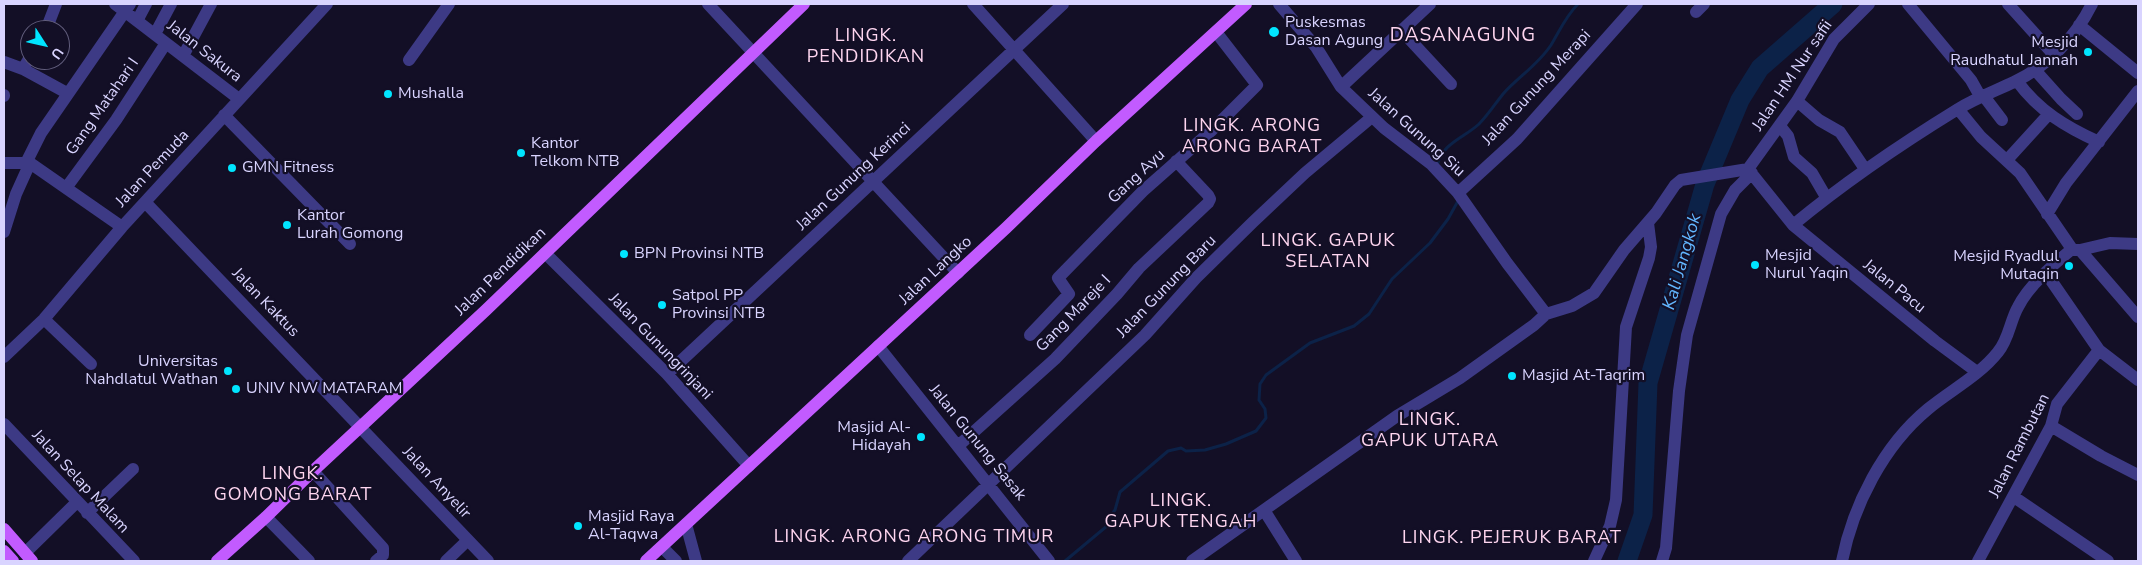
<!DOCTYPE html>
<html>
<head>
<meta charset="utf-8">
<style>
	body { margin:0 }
	#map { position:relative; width:2142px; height:565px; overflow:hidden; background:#130f26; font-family:"Nunito Sans",sans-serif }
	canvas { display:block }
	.frame { position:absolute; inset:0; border:5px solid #d9d4ff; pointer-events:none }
	.north { position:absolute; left:20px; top:20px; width:50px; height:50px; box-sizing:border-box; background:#130f26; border:1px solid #625e7d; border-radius:50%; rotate:125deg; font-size:14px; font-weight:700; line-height:20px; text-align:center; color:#d9d4ff }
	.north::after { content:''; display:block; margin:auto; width:18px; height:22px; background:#00e5ff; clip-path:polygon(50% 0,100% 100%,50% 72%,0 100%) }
</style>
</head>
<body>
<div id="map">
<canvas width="2142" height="565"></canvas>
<div class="frame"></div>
<div class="north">U</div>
</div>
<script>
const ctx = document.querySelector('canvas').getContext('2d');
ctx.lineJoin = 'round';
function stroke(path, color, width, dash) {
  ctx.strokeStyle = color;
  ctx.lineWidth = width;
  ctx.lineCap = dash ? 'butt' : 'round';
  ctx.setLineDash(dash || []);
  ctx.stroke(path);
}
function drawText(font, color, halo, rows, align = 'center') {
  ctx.font = font + ' "Nunito Sans",sans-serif';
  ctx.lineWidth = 4.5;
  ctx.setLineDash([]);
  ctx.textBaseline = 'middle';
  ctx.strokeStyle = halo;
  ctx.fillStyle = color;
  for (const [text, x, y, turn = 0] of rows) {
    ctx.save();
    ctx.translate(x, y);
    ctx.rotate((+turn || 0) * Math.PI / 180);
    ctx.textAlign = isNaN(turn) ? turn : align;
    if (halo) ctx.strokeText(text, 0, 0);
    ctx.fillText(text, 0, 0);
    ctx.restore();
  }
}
stroke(new Path2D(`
	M1437,166C1442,143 1464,138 1479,124C1488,115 1495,104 1503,94C1518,77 1538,65 1551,45C1560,30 1566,16 1578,4
	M1065,561L1107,526L1108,519L1115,510L1120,492L1168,451L1181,448L1186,451L1205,450L1226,444L1256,431L1266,418L1265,409L1259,400L1260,384L1266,375L1310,343L1354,326L1369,314L1392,279L1430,243L1448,219L1458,201`), '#0c2248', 3);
stroke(new Path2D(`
	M1627,561L1643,515L1648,383L1705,184L1740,100L1760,68L1833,4`), '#0c2248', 19);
stroke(new Path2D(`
	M115,4L239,99
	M708,4L958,273
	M973,4L1096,141
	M1279,4L1316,47L1341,87L1384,128L1431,164L1458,193L1507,263L1546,314
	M1908,4L1971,80L1980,96
	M2008,4L2054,55
	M1696,12L1704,4
	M137,21L146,4
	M2079,25L2138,73
	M46,30L56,4
	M1401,30L1451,84
	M155,34L171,4
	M183,56L211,4
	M409,60L449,4
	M4,62L23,69L67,93
	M23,69L30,57
	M2035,70L2061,99L2077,114
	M2017,81C2039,111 2066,127 2099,142
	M1341,87L1430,4
	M4,95V96
	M1983,95L2002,120
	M1797,101L1819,120L1840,132L1865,169
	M224,115L350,244
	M1780,126L1788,136L1794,157L1812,173L1826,197
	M2007,160L2048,115
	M27,161L41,133L130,4
	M4,163H30L122,227
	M1748,169L1793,225L1935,341L1977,372
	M1748,169L1797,101L1834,39L1869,4
	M66,188L116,120L166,43
	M1458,193L1517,139L1637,4
	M145,202L488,561
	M2047,214L2066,183L2138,91
	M1793,225C1845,182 1901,144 1958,109
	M4,232L16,194L30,163
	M2074,250H2080L2110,243L2138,244
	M2080,250L2138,317
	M545,253L667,374L749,466
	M2046,273L2099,350L2138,380
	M44,319L91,364
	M1030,335L1069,294L1058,278L1143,191L1211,131L1257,85L1216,32
	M878,346L1049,561
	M4,357L44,319L122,227L327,4
	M667,374L1063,4
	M4,424L134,561
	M2051,426L2101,456L2138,475
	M958,446L1055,359L1117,294L1139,268L1208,203L1210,199L1208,195L1176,161
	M313,471L383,548V555L376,561
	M2014,497L2108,561
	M1264,510L1296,561
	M87,513L133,469
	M266,517L309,561
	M686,524L696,561
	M662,547L676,561
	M25,553L77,502
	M446,561L468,540
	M908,561L1145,335L1196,278L1253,222L1305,173L1372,117
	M1192,561L1397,416L1460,378L1534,325L1546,314L1572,306L1594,293L1624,250L1656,213L1675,185L1681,180L1748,169
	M1594,561L1610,526L1616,500L1626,327L1649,258L1651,247L1648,223
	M1662,561L1666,548L1679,391L1687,335L1721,214L1735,190L1752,173
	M1842,561C1853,506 1883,446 1928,409C1951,390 1979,376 1998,352C2009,339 2010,321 2018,307C2029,285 2053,265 2072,249L2020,173L1981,137L1958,109C1976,98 1995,91 2014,82C2048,66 2075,38 2092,4
	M1978,561L2051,426L2057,404L2099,350`), '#3d3a85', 12);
stroke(new Path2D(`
	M4,529L32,561
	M4,551L13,561
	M217,561L266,517L313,471L486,310L804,4
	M646,561L1006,228L1096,141L1246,4`), '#c25bff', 12);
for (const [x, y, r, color] of [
	[1274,32,6,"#00e5ff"],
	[2088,52,5,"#00e5ff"],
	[388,94,5,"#00e5ff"],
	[521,153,5,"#00e5ff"],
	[232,168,5,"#00e5ff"],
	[287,225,5,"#00e5ff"],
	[624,254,5,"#00e5ff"],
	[1755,265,5,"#00e5ff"],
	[2069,266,5,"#00e5ff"],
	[662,305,5,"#00e5ff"],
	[228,371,5,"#00e5ff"],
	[1512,376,5,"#00e5ff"],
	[236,389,5,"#00e5ff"],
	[921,437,5,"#00e5ff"],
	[578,526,5,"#00e5ff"]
]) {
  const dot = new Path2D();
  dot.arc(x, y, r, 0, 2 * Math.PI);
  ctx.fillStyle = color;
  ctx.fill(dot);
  stroke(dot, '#130f26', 2);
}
drawText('16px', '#d9d4ff', '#130f26', [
	["Puskesmas",1285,23],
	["Dasan Agung",1285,41],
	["Mesjid",2078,43,"right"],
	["Raudhatul Jannah",2078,61,"right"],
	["Mushalla",398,94],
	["Kantor",531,144],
	["Telkom NTB",531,162],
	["GMN Fitness",242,168],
	["Kantor",297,216],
	["Lurah Gomong",297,234],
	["BPN Provinsi NTB",634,254],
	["Mesjid",1765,256],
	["Nurul Yaqin",1765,274],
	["Mesjid Ryadlul",2059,257,"right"],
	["Mutaqin",2059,275,"right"],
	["Satpol PP",672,296],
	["Provinsi NTB",672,314],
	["Universitas",218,362,"right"],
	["Nahdlatul Wathan",218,380,"right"],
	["Masjid At-Taqrim",1522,376],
	["UNIV NW MATARAM",246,389],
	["Masjid Al-",911,428,"right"],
	["Hidayah",911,446,"right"],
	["Masjid Raya",588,517],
	["Al-Taqwa",588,535]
], 'left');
drawText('16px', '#d9d4ff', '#130f26', [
	["Jalan Sakura",204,52,38],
	["Jalan HM Nur safii",1793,76,-56],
	["Jalan Gunung Merapi",1537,88,-47],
	["Gang Matahari I",103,107,-55],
	["Jalan Gunung Siu",1416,133,42],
	["Jalan Pemuda",153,169,-47],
	["Jalan Gunung Kerinci",854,177,-43],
	["Gang Ayu",1137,177,-43],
	["Jalan Langko",936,271,-43],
	["Jalan Pendidikan",501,272,-44],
	["Jalan Gunung Baru",1167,287,-46],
	["Jalan Pacu",1894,287,39],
	["Jalan Kaktus",265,303,46],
	["Gang Mareje I",1074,314,-46],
	["Jalan Gunungrinjani",660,347,46],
	["Jalan Gunung Sasak",977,443,51],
	["Jalan Rambutan",2020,446,-63],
	["Jalan Selap Malam",80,482,47],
	["Jalan Anyelir",436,483,47]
]);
ctx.letterSpacing = '1px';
drawText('18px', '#ffd6f0', '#130f26', [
	["LINGK.",866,37],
	["PENDIDIKAN",866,58],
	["LINGK. ARONG",1252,127],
	["ARONG BARAT",1252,148],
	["LINGK. GAPUK",1328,242],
	["SELATAN",1328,263],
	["LINGK.",1430,421],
	["GAPUK UTARA",1430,442],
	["LINGK.",293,475],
	["GOMONG BARAT",293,496],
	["LINGK.",1181,502],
	["GAPUK TENGAH",1181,523],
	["LINGK. ARONG ARONG TIMUR",914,538],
	["LINGK. PEJERUK BARAT",1512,539]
]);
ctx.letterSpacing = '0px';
drawText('italic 18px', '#62b6ff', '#130f26', [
	["Kali Jangkok",1683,262,-74]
]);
ctx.letterSpacing = '1px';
drawText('19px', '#ffd6f0', '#130f26', [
	["DASANAGUNG",1463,36]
]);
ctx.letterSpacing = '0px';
</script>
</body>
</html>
